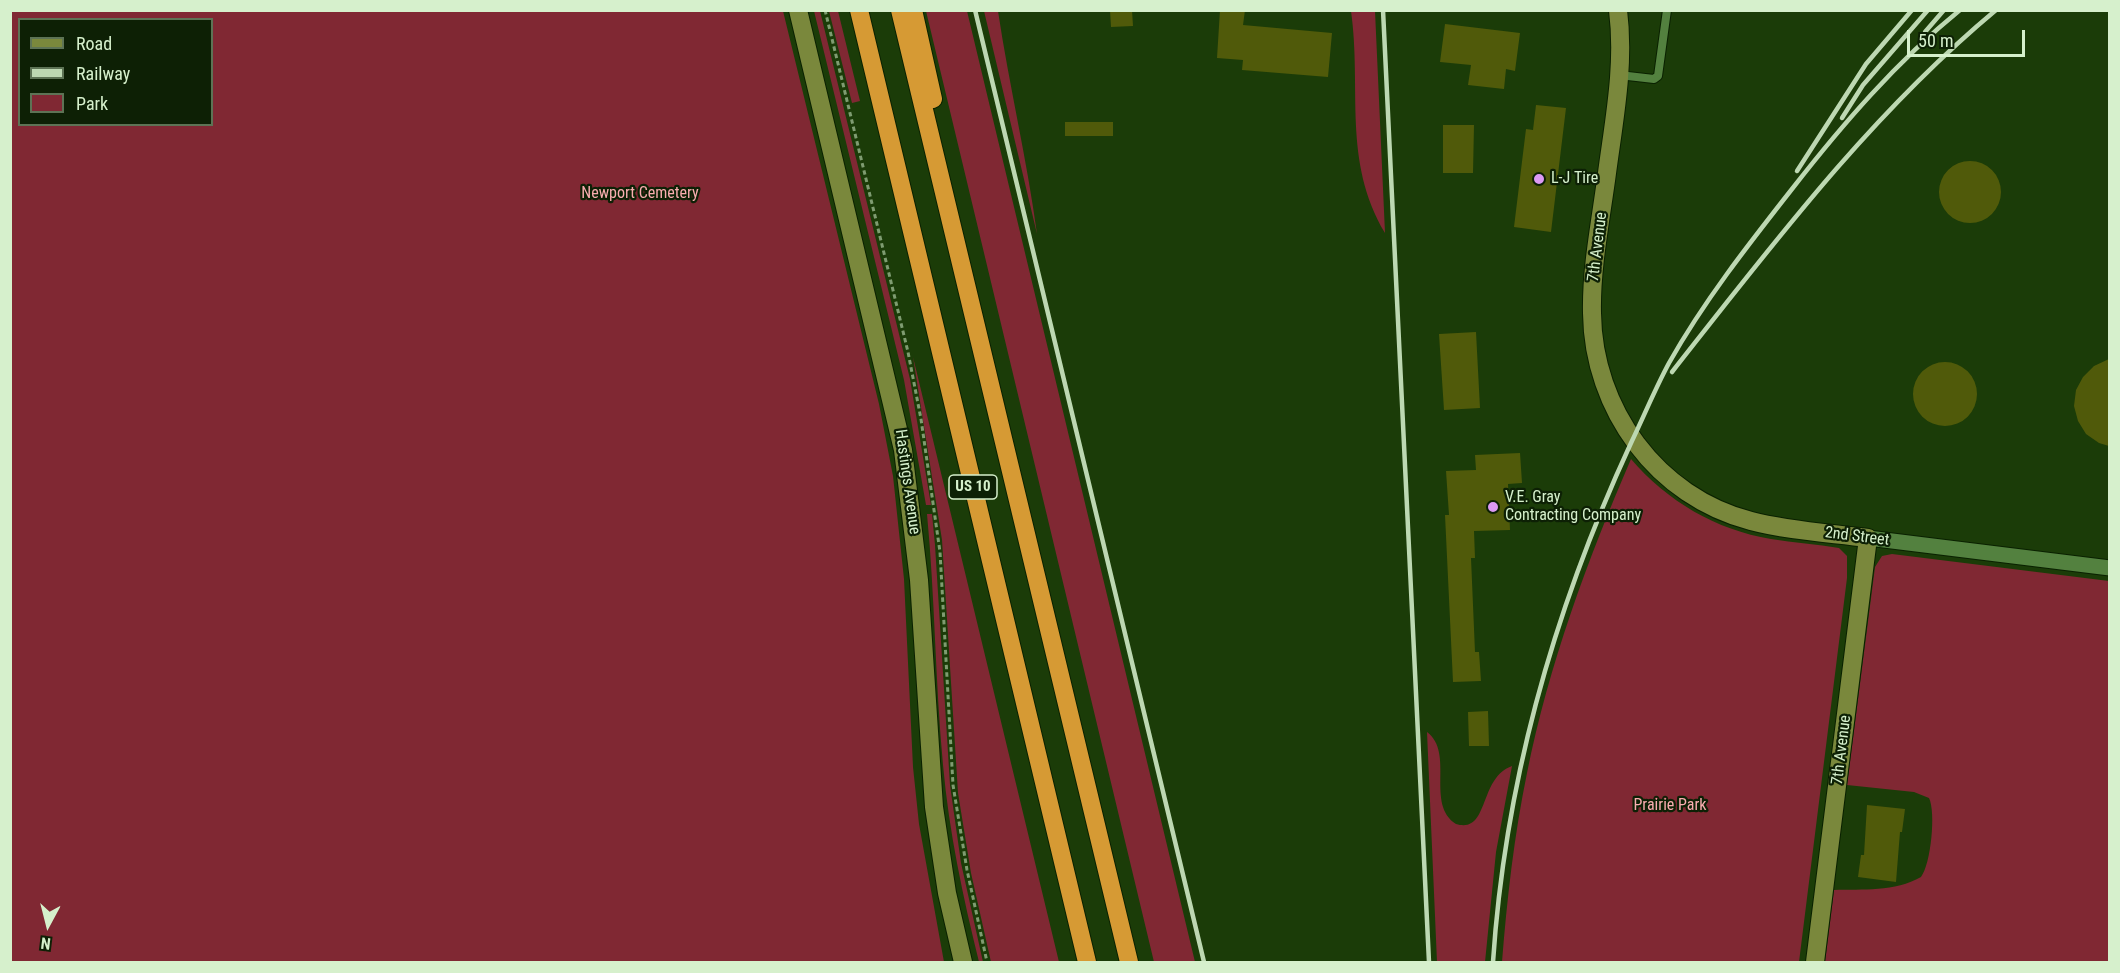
<!DOCTYPE html>
<html>
<head>
<meta charset="utf-8">
<style>
	body { margin:0 }
	#map { position:relative; width:2120px; height:973px; overflow:hidden; background:#1b3c08; font-family:"Roboto Condensed",sans-serif }
	canvas { display:block }
	.frame { position:absolute; inset:0; border:12px solid #d6f0cc; pointer-events:none }
	.legend { position:absolute; left:18px; top:18px; width:195px; height:108px; box-sizing:border-box; background:#0d2005; border:2px solid #5d7355; margin:0; padding:8px 10px; list-style:none; font-size:18px; color:#d6f0cc }
	.legend li { display:flex; align-items:center; gap:12px; height:30px }
	.legend b { width:30px; border:2px solid #5d7355 }
	.north { position:absolute; left:18px; top:895px; width:60px; height:60px; -webkit-text-stroke:4px #0d2005; paint-order:stroke; rotate:187deg; font-size:16px; font-weight:700; line-height:24px; text-align:center; color:#d6f0cc }
	.north::after { content:''; display:block; margin:auto; width:21px; height:27px; background:#d6f0cc; clip-path:polygon(50% 0,100% 100%,50% 72%,0 100%) }
	.scale { position:absolute; left:1907px; top:30px; width:118px; height:27px; box-sizing:border-box; border:3px solid #d6f0cc; border-top:0; padding-left:8px; font-size:18px; line-height:21px; white-space:nowrap; color:#d6f0cc; -webkit-text-stroke:4px #0d2005; paint-order:stroke }
</style>
</head>
<body>
<div id="map">
<canvas width="2120" height="973"></canvas>
<div class="frame"></div>
<ul class="legend">
<li><b style="height:8px;background:#7a883c"></b>Road</li>
<li><b style="height:8px;background:#bdd8b2"></b>Railway</li>
<li><b style="height:16px;background:#802833"></b>Park</li>
</ul>
<div class="north">N</div>
<div class="scale">50 m</div>
</div>
<script>
const ctx = document.querySelector('canvas').getContext('2d');
ctx.lineJoin = 'round';
function fill(path, color) {
  ctx.fillStyle = color;
  ctx.fill(path, 'evenodd');
}
function stroke(path, color, width, dash) {
  ctx.strokeStyle = color;
  ctx.lineWidth = width;
  ctx.lineCap = dash ? 'butt' : 'round';
  ctx.setLineDash(dash || []);
  ctx.stroke(path);
}
function drawText(font, color, halo, rows, align = 'center') {
  ctx.font = font + ' "Roboto Condensed",sans-serif';
  ctx.lineWidth = 4.5;
  ctx.setLineDash([]);
  ctx.textBaseline = 'middle';
  ctx.strokeStyle = halo;
  ctx.fillStyle = color;
  for (const [text, x, y, turn = 0] of rows) {
    ctx.save();
    ctx.translate(x, y);
    ctx.rotate((+turn || 0) * Math.PI / 180);
    ctx.textAlign = isNaN(turn) ? turn : align;
    if (halo) ctx.strokeText(text, 0, 0);
    ctx.fillText(text, 0, 0);
    ctx.restore();
  }
}
fill(new Path2D(`
	M10,11H783L879,404L893,476L904,579L913,767L919,824L944,962H11ZM20,20H212V124H20Z
	M814,11H820L910,379L931,505H926L904,380Z
	M829,11H838L860,101L852,103Z
	M926,11H967L1195,962H1154Z
	M984,11H998C1009,85 1027,159 1037,234Z
	M1351,11H1375L1385,233C1342,160 1362,90 1351,11Z
	M913,357L1059,962H991L971,873L958,793L942,540Z
	M1631,459C1667,501 1716,530 1771,539C1794,543 1817,544 1839,548L1847,556V578L1799,962H1502C1507,899 1514,836 1527,773C1549,664 1587,561 1631,459Z
	M927,514H932L935,545L950,785L961,863L983,962H979C963,897 949,832 943,765C935,681 935,597 927,514Z
	M1892,554L2109,581V962H1825L1834,890C1862,889 1895,892 1921,877C1931,864 1936,812 1929,798L1914,792L1847,785L1875,567L1882,556Z
	M1427,732C1455,753 1425,804 1456,824C1490,834 1478,778 1512,766L1496,852L1485,962H1437Z`), '#802833');
fill(new Path2D(`
	M1110,10H1132L1133,26L1111,27Z
	M1220,10H1245L1243,25L1332,33L1328,77L1242,70L1243,60L1217,58Z
	M1445,24L1520,33L1515,71L1506,69L1504,89L1468,85L1471,65L1440,62Z
	M1536,105L1566,108L1551,232L1514,227L1526,129L1533,130Z
	M1065,122H1113V136H1065Z
	M1443,125H1474L1473,173H1443Z
	M1939 192a31 31 0 1 1 62 0a31 31 0 1 1-62 0Z
	M1476,332L1480,408L1444,410L1439,334Z
	M2109,359V446L2099,443L2086,434L2078,421L2074,406L2076,390L2083,377L2094,366Z
	M1913 394a32 32 0 1 1 64 0a32 32 0 1 1-64 0Z
	M1520,453L1522,483L1508,484L1510,530L1474,531L1475,558H1471L1475,652H1479L1481,681L1453,682L1445,515H1449L1446,471L1476,470L1475,455Z
	M1488,711L1489,746H1469L1468,712Z
	M1867,805L1905,809L1902,832H1900L1896,882L1858,877L1861,855H1864Z`), '#505a0a');
const lane = new Path2D(`
	M1619,75L1654,79L1658,76L1667,10`);
const street = new Path2D(`
	M1868,538L2110,568`);
const secondary = new Path2D(`
	M798,10L903,450L919,580L934,807L947,893L963,962
	M1618,10C1625,65 1614,120 1607,173C1601,219 1591,267 1592,313C1593,409 1657,497 1751,521C1789,531 1830,533 1868,538L1815,962`);
const highway = new Path2D(`
	M859,10L1087,962
	M900,10L1129,962
	M913,10L933,99`);
stroke(lane, '#0a2100', 10);
stroke(street, '#0a2100', 17);
stroke(secondary, '#0a2100', 20);
stroke(highway, '#0a2100', 20);
stroke(new Path2D(`
	M825,10L908,352L921,419L940,552L953,785L967,870L987,962`), '#7f9c71', 3, [4.5, 3]);
stroke(lane, '#53813f', 8);
stroke(street, '#53813f', 15);
stroke(secondary, '#7a883c', 18);
stroke(highway, '#d69a34', 18);
stroke(new Path2D(`
	M975,10L1204,962
	M1383,10L1429,962
	M1925,32L1944,10
	M1842,118L1863,85L1928,10
	M1797,171L1866,64L1912,10
	M1672,372C1772,245 1871,114 1996,10
	M1493,962C1505,781 1555,607 1631,443C1644,416 1655,389 1669,363C1704,301 1748,245 1792,189C1842,125 1896,62 1960,10`), '#bdd8b2', 4.5);
for (const [x, y, r, color] of [
	[1539,179,6,"#dc99f4"],
	[1493,507,6,"#dc99f4"]
]) {
  const dot = new Path2D();
  dot.arc(x, y, r, 0, 2 * Math.PI);
  ctx.fillStyle = color;
  ctx.fill(dot);
  stroke(dot, '#0d2005', 2);
}
for (const [x, y, w] of [
	[973,487,48]
]) {
  const box = new Path2D();
  box.roundRect(x - w / 2, y - 12, w, 24, 4.5);
  ctx.fillStyle = '#0d2005';
  ctx.fill(box);
  stroke(box, '#d6f0cc', 1.5);
}
drawText('bold 15px', '#d6f0cc', null, [
	["US 10",973,487]
]);
drawText('16px', '#d6f0cc', '#0d2005', [
	["L-J Tire",1551,179],
	["V.E. Gray",1505,498],
	["Contracting Company",1505,516]
], 'left');
drawText('16px', '#faadb0', '#0d2005', [
	["Newport Cemetery",640,194],
	["Prairie Park",1670,806]
]);
drawText('16px', '#d6f0cc', '#0d2005', [
	["7th Avenue",1598,247,-83],
	["Hastings Avenue",907,482,82],
	["2nd Street",1857,537,7],
	["7th Avenue",1842,750,-83]
]);
</script>
</body>
</html>
